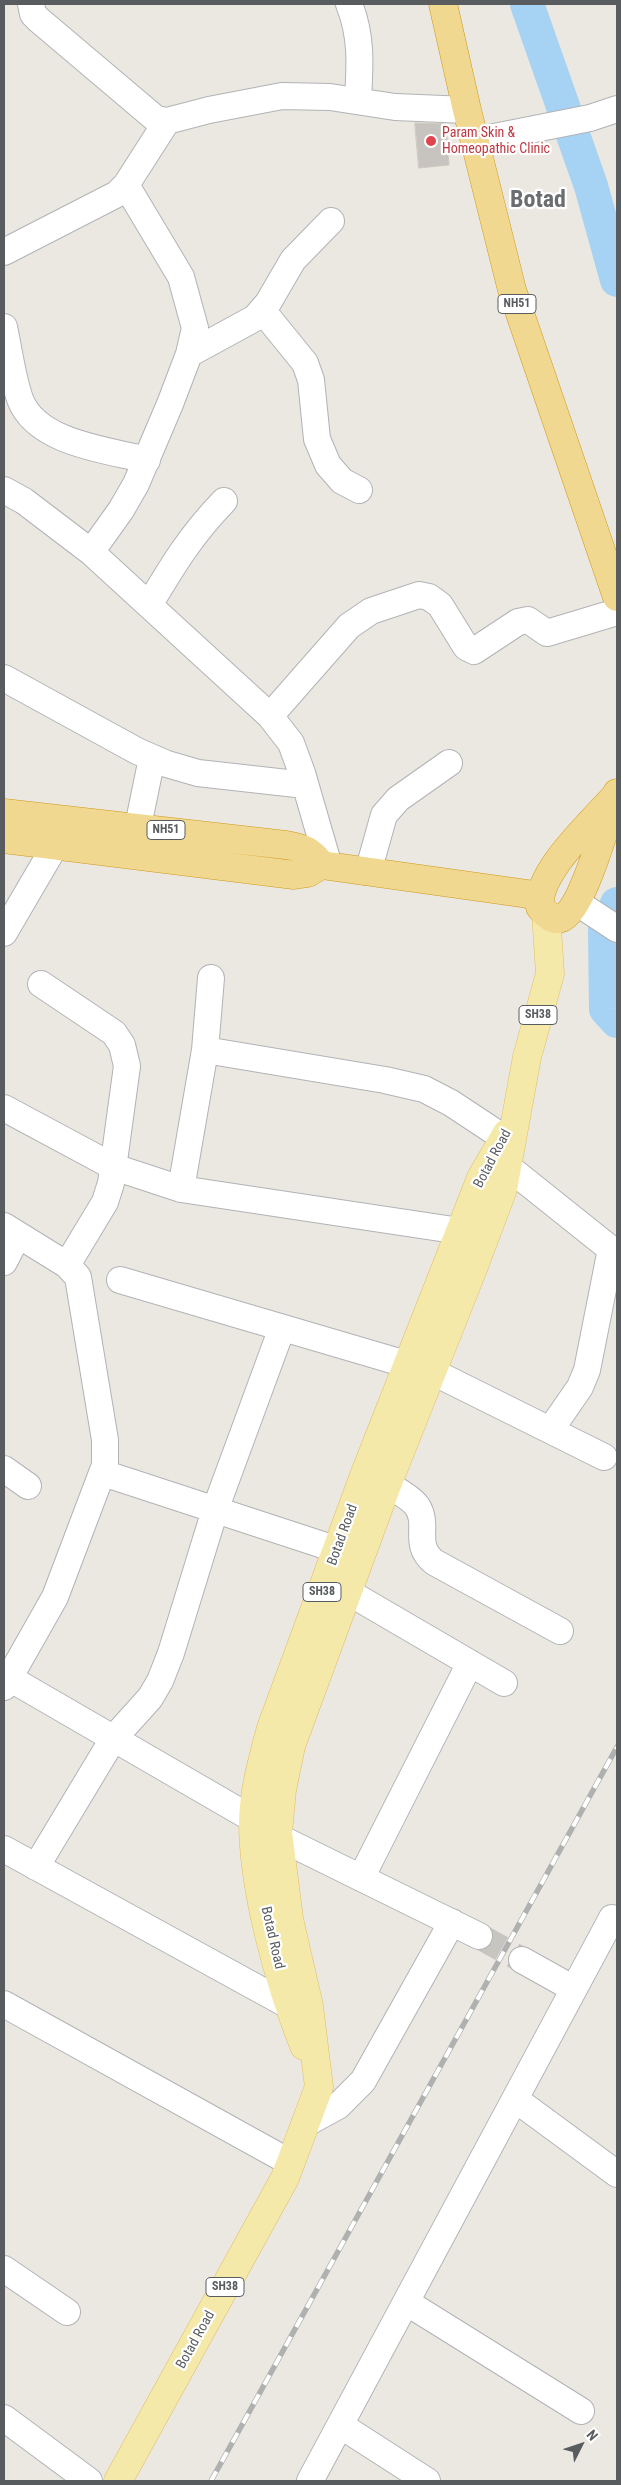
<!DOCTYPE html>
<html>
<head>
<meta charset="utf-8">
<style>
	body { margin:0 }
	#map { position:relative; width:621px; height:2485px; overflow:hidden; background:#eae8e0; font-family:"Roboto Condensed",sans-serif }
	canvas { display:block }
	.frame { position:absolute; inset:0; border:5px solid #595c5f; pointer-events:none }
	.north { position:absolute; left:556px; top:2420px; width:50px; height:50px; -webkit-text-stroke:4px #fff; paint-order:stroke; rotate:49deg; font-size:14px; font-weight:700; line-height:20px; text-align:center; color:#595c5f }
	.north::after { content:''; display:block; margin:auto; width:18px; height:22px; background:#595c5f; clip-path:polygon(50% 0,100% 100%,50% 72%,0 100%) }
</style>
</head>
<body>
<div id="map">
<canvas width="621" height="2485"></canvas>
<div class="frame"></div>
<div class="north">N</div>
</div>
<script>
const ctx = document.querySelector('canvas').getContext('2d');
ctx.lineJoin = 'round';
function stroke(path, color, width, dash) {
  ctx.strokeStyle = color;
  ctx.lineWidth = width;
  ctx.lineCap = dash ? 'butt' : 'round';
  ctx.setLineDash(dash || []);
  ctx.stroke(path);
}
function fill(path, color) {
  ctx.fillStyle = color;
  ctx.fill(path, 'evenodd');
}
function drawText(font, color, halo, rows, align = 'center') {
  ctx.font = font + ' "Roboto Condensed",sans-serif';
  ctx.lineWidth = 4.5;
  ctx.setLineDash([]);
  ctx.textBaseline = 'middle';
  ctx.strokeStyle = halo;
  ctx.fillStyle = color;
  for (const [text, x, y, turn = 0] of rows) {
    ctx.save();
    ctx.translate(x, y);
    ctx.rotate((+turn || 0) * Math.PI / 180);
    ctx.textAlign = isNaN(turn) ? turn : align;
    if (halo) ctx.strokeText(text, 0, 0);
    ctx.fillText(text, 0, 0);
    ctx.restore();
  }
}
stroke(new Path2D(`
	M527,4L591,186L617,280
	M617,904L605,929L606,1009L617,1021`), '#a6d2f4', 34);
const building = new Path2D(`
	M415,123L446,124L449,165L419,168Z`);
fill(building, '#c7c4bf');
stroke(building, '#cec9bf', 1);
stroke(new Path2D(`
	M479,1936L522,1960`), '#c6c5c0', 26, [26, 13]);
const minor = new Path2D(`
	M31,4L33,14L39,20L156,119L167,121L209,110L282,96L330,97L395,107L467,110
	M349,4C362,36 360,65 358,99
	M474,141L590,118L617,109
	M4,252L117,194L126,185L167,121
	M262,310L305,363L311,380L317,439L328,465L342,481L359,490
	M4,327C9,350 12,376 20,399C36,443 107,450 147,460
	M189,354L255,318L268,303L293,260L331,221
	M4,490L24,501L91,552L270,716L291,743L302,773L329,866
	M91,552L121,510L136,484L170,404L189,354L195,328L181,277L126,185
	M149,605C173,565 191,535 224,501
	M4,678L137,751L167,764L198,773L305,785
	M270,716L349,626L371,611L419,595L429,597L440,605L466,647L474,651L518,622L528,620L547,633L617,612
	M138,826L152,758
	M368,872L384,815L398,799L449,763
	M576,902L617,929
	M4,933L66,827
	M41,984L114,1033L122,1045L127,1066L111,1183L105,1202L67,1265
	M205,1050L385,1080L424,1089L451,1103L504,1138
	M4,1108L114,1167L181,1189L460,1231
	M508,1167L617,1254
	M181,1189L205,1050L211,978
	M4,1226L67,1265L78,1277L105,1440V1465L55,1597L4,1687
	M4,1262L18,1235
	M120,1280L433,1372L604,1457
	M551,1429L580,1387L587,1370L611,1249
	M4,1469L28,1486
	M103,1473L338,1550
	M368,1474C380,1481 409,1495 417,1506C430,1526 412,1544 434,1562L560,1631
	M348,1592L504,1683
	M4,1675L270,1829
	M278,1837L479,1936
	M4,1849L288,2005
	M36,1867L113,1739L150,1698L160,1681L171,1653L215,1510L282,1328
	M361,1878L470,1663
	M522,1960L574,1989
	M4,2004L291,2163
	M515,2099L617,2174
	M305,2124L338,2106L363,2081L452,1922
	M4,2269L67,2312
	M406,2302L581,2411
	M4,2418L89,2481
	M340,2425L427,2481
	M310,2481L612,1918`);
const major = new Path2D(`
	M304,2046C279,1982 253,1890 253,1821C254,1789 263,1758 271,1728L365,1473L481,1178L507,1133
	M118,2481L285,2178L319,2087L309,2006L289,1919L278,1832L282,1790L291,1746L387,1485L474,1266L503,1189L527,1057L550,974L546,913`);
const highway = new Path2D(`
	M443,4L467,110L512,290L617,597
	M616,795C594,821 536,872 540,907C545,913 551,920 559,919C583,913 607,817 617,793
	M4,813L286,845C303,848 311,850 321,865
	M4,839L294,875L308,873L321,865L528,894L539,898`);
stroke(minor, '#b1b3b6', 28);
stroke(major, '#e0bd63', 29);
stroke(highway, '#d19819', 29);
stroke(minor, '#fff', 26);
stroke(major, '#f5e9aa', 28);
stroke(highway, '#f0d891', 28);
const rail = new Path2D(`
	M211,2481L617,1747`);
stroke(rail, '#afb0b0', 5.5);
stroke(rail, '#fff', 4, [11]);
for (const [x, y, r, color] of [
	[431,141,6,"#e0444e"]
]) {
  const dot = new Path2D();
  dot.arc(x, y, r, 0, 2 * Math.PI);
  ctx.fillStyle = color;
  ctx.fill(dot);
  stroke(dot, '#fff', 2);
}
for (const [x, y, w] of [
	[517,304,38],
	[166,830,38],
	[538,1015,38],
	[322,1592,38],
	[225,2287,38]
]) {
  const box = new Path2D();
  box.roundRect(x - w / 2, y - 9.5, w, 19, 4);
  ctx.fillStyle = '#fff';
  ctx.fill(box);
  stroke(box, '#595c5f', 1);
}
drawText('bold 12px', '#595c5f', null, [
	["NH51",517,304],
	["NH51",166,830],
	["SH38",538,1015],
	["SH38",322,1592],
	["SH38",225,2287]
]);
drawText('14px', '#be3a42', '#fff', [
	["Param Skin &",442,133],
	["Homeopathic Clinic",442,149]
], 'left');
drawText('14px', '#595c5f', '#fff', [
	["Botad Road",493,1159,-62],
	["Botad Road",343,1535,-70],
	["Botad Road",272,1938,77],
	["Botad Road",196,2340,-61]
]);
drawText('bold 24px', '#6a6e71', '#fff', [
	["Botad",538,201]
]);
</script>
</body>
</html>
